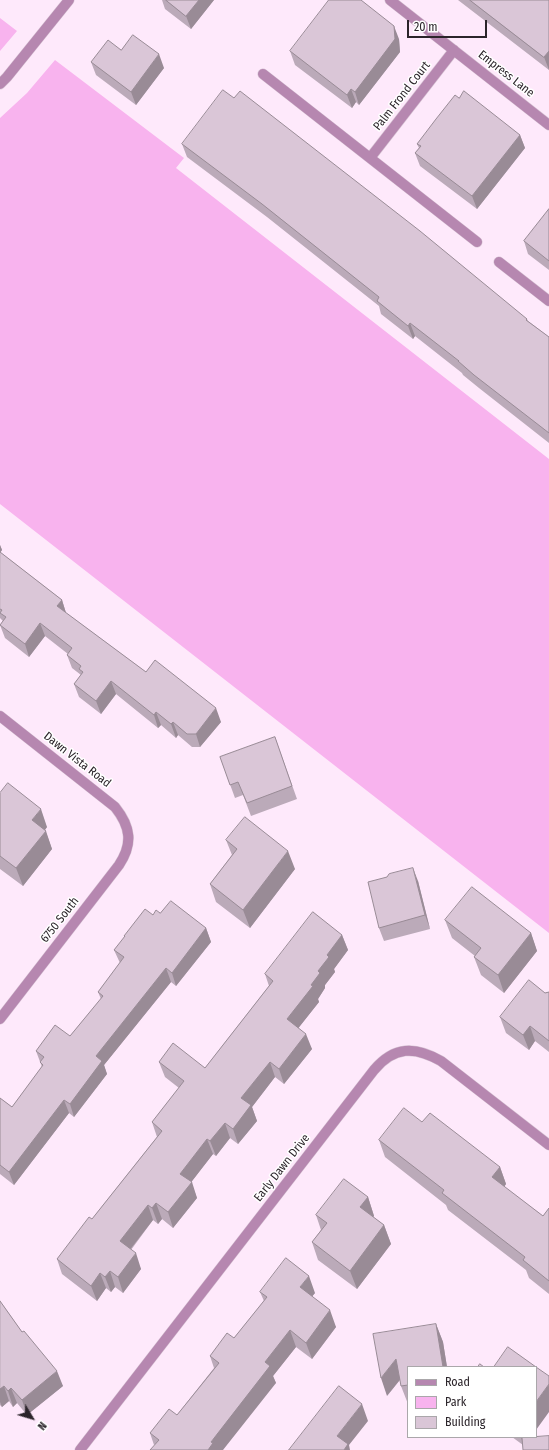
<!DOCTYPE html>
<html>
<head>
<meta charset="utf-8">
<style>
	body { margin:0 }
	#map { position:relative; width:549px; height:1450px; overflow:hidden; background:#fee9fb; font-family:"Fira Sans Condensed",sans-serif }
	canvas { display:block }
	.legend { position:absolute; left:407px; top:1366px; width:130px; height:72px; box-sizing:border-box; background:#fff; border:1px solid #aaa7aa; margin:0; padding:5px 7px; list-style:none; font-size:12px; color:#2b242a }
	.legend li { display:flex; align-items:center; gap:8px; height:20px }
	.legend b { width:20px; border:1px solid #aaa7aa }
	.north { position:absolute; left:12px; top:1398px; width:40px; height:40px; -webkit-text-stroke:3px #fff; paint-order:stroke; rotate:128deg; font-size:11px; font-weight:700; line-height:16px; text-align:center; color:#2b242a }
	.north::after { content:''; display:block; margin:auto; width:14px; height:18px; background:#2b242a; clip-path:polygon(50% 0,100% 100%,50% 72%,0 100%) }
	.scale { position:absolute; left:407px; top:20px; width:80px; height:18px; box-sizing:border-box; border:2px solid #2b242a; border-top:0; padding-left:5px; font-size:12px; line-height:14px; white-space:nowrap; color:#2b242a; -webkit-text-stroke:3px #fff; paint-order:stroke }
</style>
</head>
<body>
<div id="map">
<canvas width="549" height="1450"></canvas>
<ul class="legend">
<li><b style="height:5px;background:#b687b0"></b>Road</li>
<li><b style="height:11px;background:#f8b3ee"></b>Park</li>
<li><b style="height:11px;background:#dac6d7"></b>Building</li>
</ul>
<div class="north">N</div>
<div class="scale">20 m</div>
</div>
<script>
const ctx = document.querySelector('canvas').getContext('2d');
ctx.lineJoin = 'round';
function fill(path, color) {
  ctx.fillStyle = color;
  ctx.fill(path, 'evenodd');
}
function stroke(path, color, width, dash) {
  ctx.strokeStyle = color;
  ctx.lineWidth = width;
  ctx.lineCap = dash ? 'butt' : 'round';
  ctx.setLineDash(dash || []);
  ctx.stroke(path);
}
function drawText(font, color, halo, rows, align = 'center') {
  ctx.font = font + ' "Fira Sans Condensed",sans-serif';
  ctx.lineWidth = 3;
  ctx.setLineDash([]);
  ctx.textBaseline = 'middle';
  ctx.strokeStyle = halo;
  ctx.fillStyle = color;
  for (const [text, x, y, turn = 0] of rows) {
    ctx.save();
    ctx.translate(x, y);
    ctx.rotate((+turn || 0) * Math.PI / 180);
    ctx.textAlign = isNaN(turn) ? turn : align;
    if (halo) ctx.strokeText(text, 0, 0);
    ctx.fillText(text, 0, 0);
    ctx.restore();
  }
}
fill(new Path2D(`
	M0,18L17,31L0,51Z
	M55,60L184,158L176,168L549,459V933L0,504V118L27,93Z`), '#f8b3ee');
const minor = new Path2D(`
	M390,0L549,125
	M263,74L477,242
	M0,84L7,77L69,0
	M370,158L454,50
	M499,262L549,301
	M0,716L115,807C131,827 133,844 119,865L0,1019
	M80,1450L374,1070C394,1046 415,1046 441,1061L549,1145`);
stroke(minor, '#d8c6d5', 11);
stroke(minor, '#b687b0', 10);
fill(new Path2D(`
	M162,0H214L191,29L165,9Z
	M458,0H549V70Z
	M399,39L400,52L359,105L356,102L352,108L295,65L290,51Z
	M121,50L164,68L136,105L96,75L91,62Z
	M459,98L520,135L525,148L477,209L420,166L415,153L419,148L417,144Z
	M182,144L527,319L528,321L549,337V443L479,388L463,375L462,373L415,336L413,339L381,314L379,306L267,217L187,157Z
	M549,209V270L528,254L524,241Z
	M0,545L2,550L0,552L62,600L66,613L146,672L221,722L200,747H192L178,735L176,738L161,725L158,728L116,694L101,714L79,697L74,684L81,675L72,668L67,655L68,654L45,636L29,657L5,638L0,625L3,621L0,618Z
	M275,737L297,799L251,816L243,795L235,798L220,757Z
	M0,793L47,827L45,830L52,849L23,886L0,869Z
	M226,840L295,869L250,928L216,902L210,884L232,855Z
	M387,877L418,881L430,929L384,941L379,928Z
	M160,913L206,928L211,942L176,986L171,982L104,1065L107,1074L74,1117L69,1113L14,1185L0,1174V1098L12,1107L42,1067L36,1051L70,1036L101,999L98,992L120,963L114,950L125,937L124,936L153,915Z
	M445,920L531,933L537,951L504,993L481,975L474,957L475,956L452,938Z
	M342,935L348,950L334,969L335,972L325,985V988L318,999L319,1002L298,1028L312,1049L284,1084L275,1077L252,1107L257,1121L238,1144L230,1138L216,1156L213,1154L191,1182L197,1198L173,1228L162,1219L158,1224L153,1220L131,1250L141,1269L123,1293L115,1287L111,1292L106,1288L97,1301L62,1274L57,1259L92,1219L157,1137L152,1122L179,1088L165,1077L159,1062L205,1068L269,986L265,974Z
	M549,992V1052L535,1041L529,1050L506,1033L500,1017L545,993Z
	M422,1122L500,1167L506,1184L504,1187L543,1216L549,1208V1294L529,1278L526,1270L448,1210L446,1205L385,1157L379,1140Z
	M368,1197L374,1216L373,1217L384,1225L391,1244L357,1289L318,1260L312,1242L321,1230L316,1215Z
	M260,1292L315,1293L312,1296L336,1327L312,1359L296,1347L273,1376L276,1383L154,1445L150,1433L177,1415L214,1368L210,1356L234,1338L264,1301Z
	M0,1301L22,1332L63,1386L27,1415L17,1403L13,1407L9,1401L2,1407L0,1405Z
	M436,1324L443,1342L447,1367H408V1404L401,1386L400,1380L387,1396Z
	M512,1437H531L523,1445Z`), '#bbaab9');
fill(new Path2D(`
	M199,0H214L191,29L186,16Z
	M394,26L399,39L400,52L359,105L355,92Z
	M549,51V70L544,57Z
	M159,54L164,68L136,105L131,92Z
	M351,89L356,102L352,108L347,95Z
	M520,135L525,148L477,209L472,196Z
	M410,323L415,336L413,339L408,326Z
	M0,545L2,550L0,553Z
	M62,600L66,613L57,606Z
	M40,623L45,636L29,657L25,644Z
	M111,681L116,694L101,714L96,701Z
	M216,708L221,722L200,747L196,734Z
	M156,712L161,725L158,728L154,715Z
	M173,722L178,735L176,738L171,724Z
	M41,809L47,827L39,838L32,820Z
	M46,831L52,849L23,886L16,868Z
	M288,851L295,869L250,928L243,910Z
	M413,868L418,881L430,929L425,915Z
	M206,928L211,942L176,986L172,973Z
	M531,933L537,951L504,993L498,975Z
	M342,935L348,950L334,969L335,972L325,985V988L318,999L319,1002L293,1035L287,1019L311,985L327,955Z
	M166,968L171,982L104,1065L107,1074L74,1117L70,1104L96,1056Z
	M530,1026L535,1041L529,1050L523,1035Z
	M306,1034L312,1049L284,1084L279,1069Z
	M270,1062L275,1077L252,1107L257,1121L238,1144L233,1129L241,1098Z
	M64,1100L69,1113L14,1185L9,1172Z
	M225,1123L230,1138L216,1156L210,1141Z
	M207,1139L213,1154L186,1189L180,1174Z
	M500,1167L506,1184L498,1195L492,1177Z
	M192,1182L197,1198L173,1228L168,1212Z
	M368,1197L374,1216L367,1225L360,1207Z
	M156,1203L162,1219L158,1224L152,1208Z
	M148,1205L153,1220L125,1256L120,1241Z
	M384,1225L391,1244L357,1289L350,1271Z
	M136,1253L141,1269L123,1293L118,1277Z
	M110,1271L115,1287L111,1292L105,1277Z
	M100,1273L106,1288L97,1301L91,1286Z
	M309,1276L315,1293L306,1304L300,1287Z
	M330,1310L336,1327L312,1359L306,1343Z
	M436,1324L443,1342L447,1367H443Z
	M290,1330L296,1347L273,1376L276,1383L223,1450H208L211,1442L265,1362Z
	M396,1359L402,1377L387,1396L381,1378Z
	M57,1371L63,1386L27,1415L22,1400Z
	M549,1384V1412L536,1430V1402Z
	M4,1386L9,1401L2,1407L0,1402V1389Z
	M11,1388L17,1403L13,1407L8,1391Z
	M362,1404L368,1421L349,1445L350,1450H343L337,1436Z
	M521,1437H531L524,1446Z`), '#998b96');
const building = new Path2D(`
	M166,0H199L186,16Z
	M329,0H361L394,26L395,39L355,92L351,89L347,95L290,51Z
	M470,0H549V51L544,57Z
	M133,35L159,54L131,92L91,62L108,40L121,50Z
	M223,90L234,98L240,91L420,231L527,319L526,320L549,337V433L474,375L458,361H459L410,323L408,326L377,301L379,297L262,204L182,144Z
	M464,91L520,135L472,196L415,153L421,146L417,144L436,119L455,95L459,98Z
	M549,209V261L524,241Z
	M0,552L62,600L57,606L146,672L155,660L216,708L196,734H187L173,722L171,724L156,712L154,715L111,681L96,701L74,684L83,672L79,669L81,666L67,655L72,648L40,623L25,644L0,625L6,617L0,613L2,610L0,609Z
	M275,737L292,786L247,803L238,782L230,785L220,757Z
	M8,783L41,809L32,820L46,831L16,868L0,856V793Z
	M245,817L288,851L243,910L210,884L237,849L226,840Z
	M413,868L425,915L379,928L368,882L387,877L389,874Z
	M472,887L531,933L498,975L474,957L481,948L445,920Z
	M171,901L206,928L172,973L166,968L96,1056L102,1061L70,1104L64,1100L9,1172L0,1165V1098L12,1107L43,1065L40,1062L44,1057L36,1051L55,1025L70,1036L103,996L98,992L124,957L114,950L125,936H124L145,909L153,915L156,910L160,913Z
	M313,912L342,935L327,955L329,957L318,971L320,973L311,985L313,986L287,1019L306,1034L279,1069L270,1062L241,1098L251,1105L233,1129L225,1123L210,1141L207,1139L180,1174L192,1182L168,1212L156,1203L152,1208L148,1205L120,1241L136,1253L118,1277L110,1271L105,1277L100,1273L91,1286L57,1259L89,1217L92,1219L162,1131L152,1122L184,1081L159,1062L173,1043L205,1068L273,981L265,974Z
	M529,980L545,993L549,992V1041L530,1026L523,1035L500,1017Z
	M404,1108L422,1122L430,1113L500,1167L492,1177L543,1216L549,1208V1281L523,1260L525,1257L442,1193L444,1190L379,1140Z
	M344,1179L368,1197L360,1207L384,1225L350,1271L312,1242L327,1223L316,1215Z
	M286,1258L309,1276L300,1287L330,1310L306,1343L290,1330L265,1362L270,1366L211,1442L213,1443L208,1450H150L159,1440L150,1433L169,1409L177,1415L219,1363L210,1356L227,1333L234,1338L267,1297L260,1292Z
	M0,1301L22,1332L24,1331L57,1371L22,1400L11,1388L8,1391L4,1386L0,1389Z
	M436,1324L443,1367H408V1385L401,1386L396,1359L381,1378L373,1334Z
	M508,1347L536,1367H494Z
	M480,1364L484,1367H478Z
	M536,1367L549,1376V1384L536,1402Z
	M339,1386L362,1404L337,1436L348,1444L344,1450H289Z
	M549,1436V1450H523L522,1438Z`);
fill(building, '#dac6d7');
stroke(building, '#998b96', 1);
drawText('12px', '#2b242a', '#fff', [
	["Empress Lane",506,74,38],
	["Palm Frond Court",402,96,-52],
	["Dawn Vista Road",77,760,38],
	["6750 South",60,920,-52],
	["Early Dawn Drive",282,1168,-52]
]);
</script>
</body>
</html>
